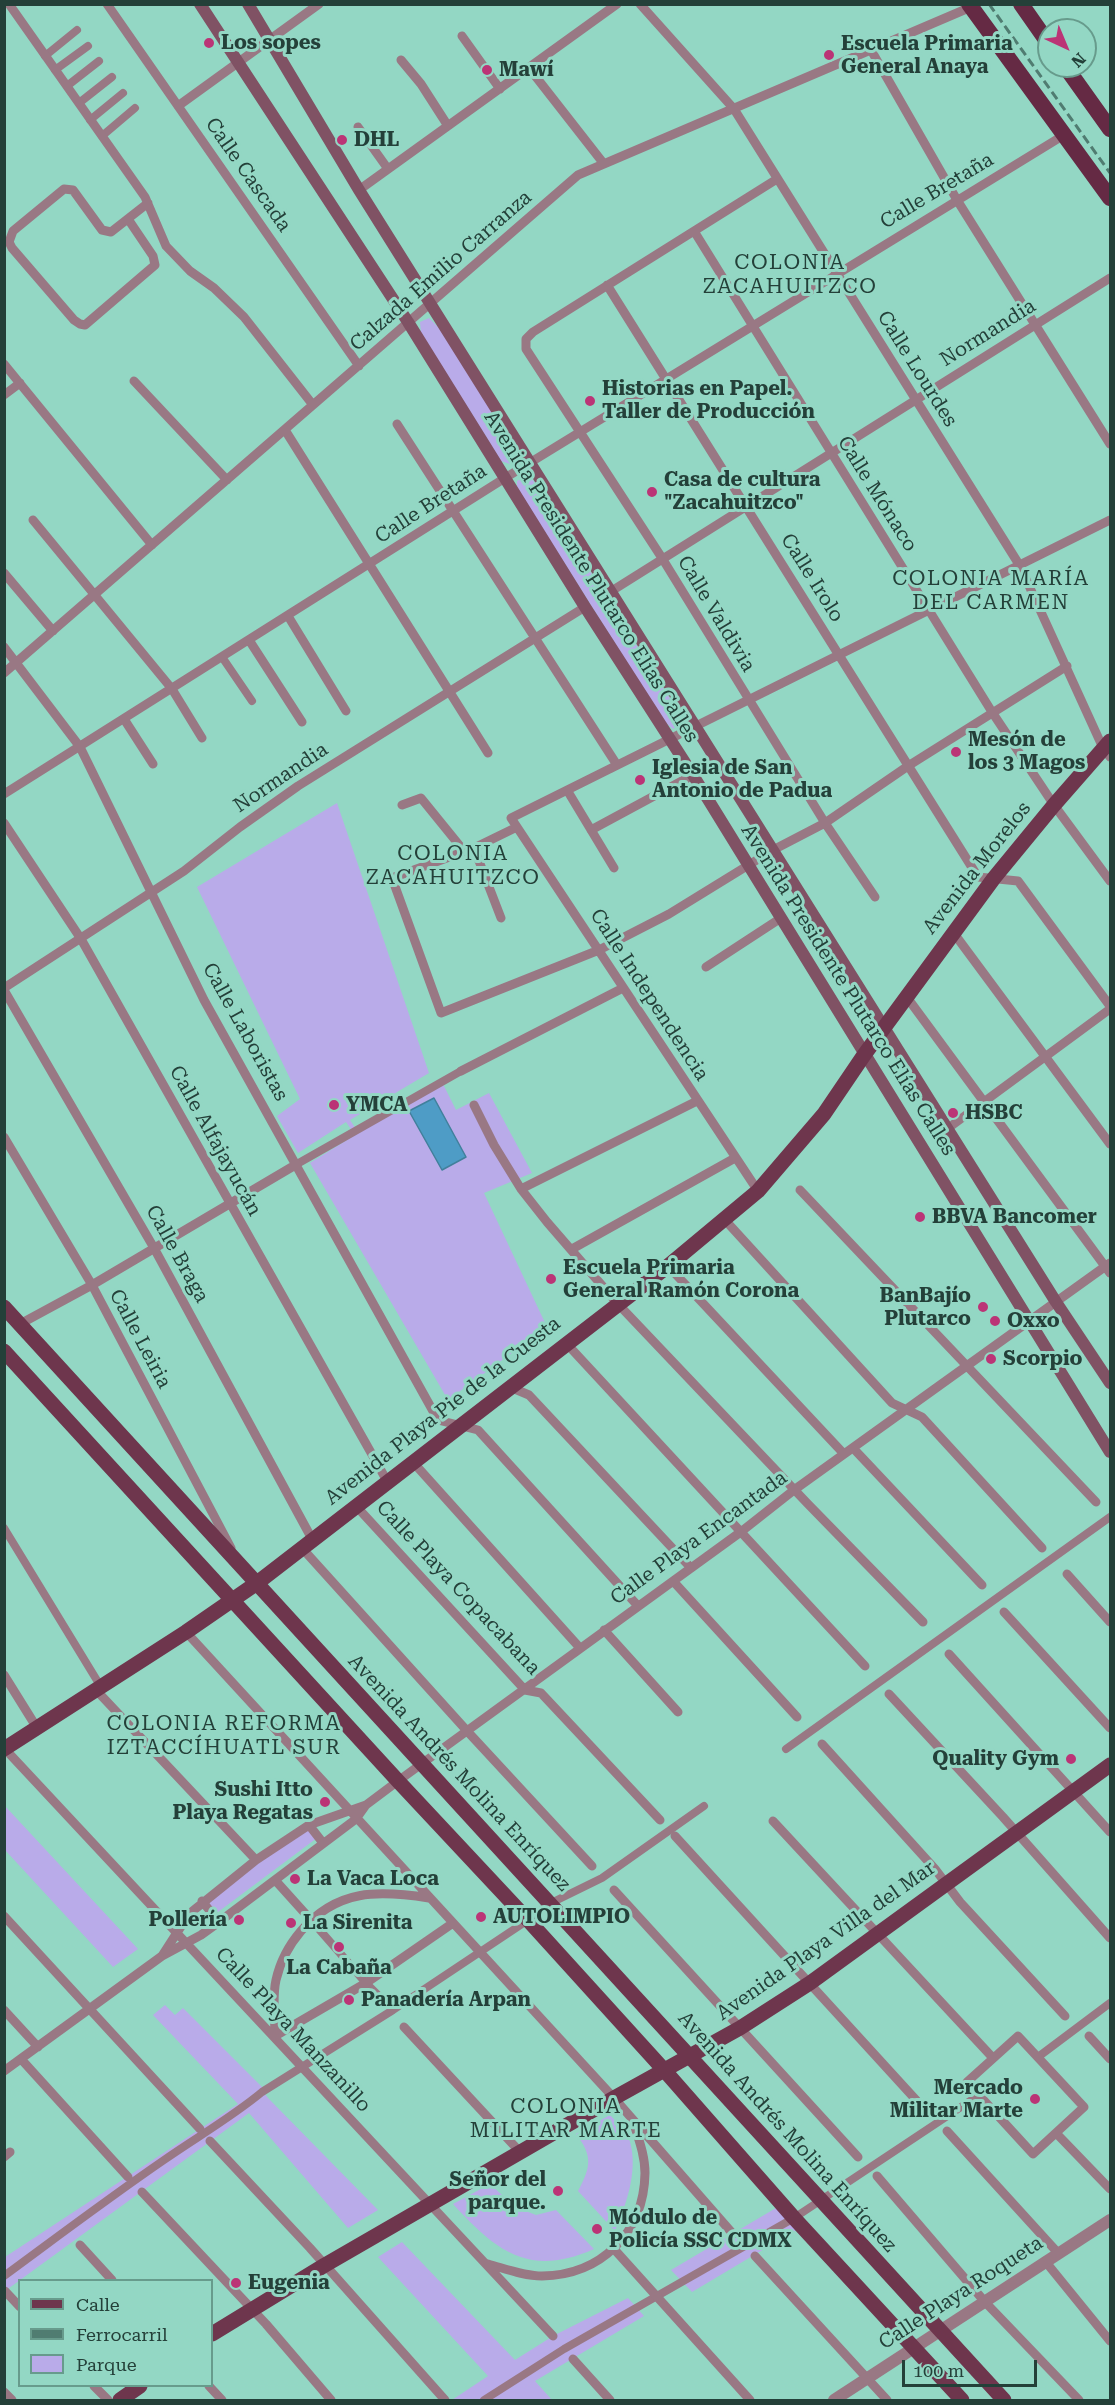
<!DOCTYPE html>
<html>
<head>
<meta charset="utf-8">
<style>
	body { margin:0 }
	#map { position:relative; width:1115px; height:2405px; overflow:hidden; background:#93d7c4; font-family:"Roboto Serif",serif }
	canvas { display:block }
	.frame { position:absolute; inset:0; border:6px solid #244039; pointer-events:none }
	.legend { position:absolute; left:18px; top:2279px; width:195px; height:108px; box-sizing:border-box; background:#93d7c4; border:2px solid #679b8c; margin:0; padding:8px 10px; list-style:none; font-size:18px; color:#244039 }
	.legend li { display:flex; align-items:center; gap:12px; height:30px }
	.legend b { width:30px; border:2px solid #679b8c }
	.north { position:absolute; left:1037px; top:18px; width:60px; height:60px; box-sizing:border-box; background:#93d7c4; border:2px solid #679b8c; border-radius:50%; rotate:136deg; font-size:16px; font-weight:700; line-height:24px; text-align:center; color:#244039 }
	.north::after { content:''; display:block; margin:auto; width:21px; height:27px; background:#bb3476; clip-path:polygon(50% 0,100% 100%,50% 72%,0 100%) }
	.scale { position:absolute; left:902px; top:2360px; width:135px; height:27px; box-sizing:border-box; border:3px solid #244039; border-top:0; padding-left:8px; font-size:18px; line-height:21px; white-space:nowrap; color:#244039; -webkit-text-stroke:4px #93d7c4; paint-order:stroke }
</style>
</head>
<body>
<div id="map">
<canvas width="1115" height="2405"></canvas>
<div class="frame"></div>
<ul class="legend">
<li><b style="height:8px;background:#6e364d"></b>Calle</li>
<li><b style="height:8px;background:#507c71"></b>Ferrocarril</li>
<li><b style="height:16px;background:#b9abe9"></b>Parque</li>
</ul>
<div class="north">N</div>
<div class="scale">100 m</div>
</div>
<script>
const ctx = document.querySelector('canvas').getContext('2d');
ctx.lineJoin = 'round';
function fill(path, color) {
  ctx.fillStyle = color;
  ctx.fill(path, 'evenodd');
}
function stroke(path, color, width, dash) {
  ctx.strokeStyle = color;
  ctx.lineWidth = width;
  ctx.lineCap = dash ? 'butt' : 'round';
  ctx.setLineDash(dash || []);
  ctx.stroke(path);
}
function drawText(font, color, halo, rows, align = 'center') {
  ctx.font = font + ' "Roboto Serif",serif';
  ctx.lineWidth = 6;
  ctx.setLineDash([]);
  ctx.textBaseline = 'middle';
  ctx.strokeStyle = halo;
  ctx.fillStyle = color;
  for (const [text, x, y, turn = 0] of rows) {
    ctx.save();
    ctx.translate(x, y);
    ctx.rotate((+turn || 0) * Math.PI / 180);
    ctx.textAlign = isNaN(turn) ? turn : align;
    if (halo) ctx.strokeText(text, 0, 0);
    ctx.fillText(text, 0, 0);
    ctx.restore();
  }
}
fill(new Path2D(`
	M429,318L440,329L515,449L517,457L510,464L501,461L421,333L420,322Z
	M526,476L532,479L682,718L680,724L673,729L664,721L517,488V481Z
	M337,803L429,1073L350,1120L358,1132L443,1084L456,1110L489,1093L532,1173L484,1193L547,1327L448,1400L310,1163L355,1135L346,1122L298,1153L277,1116L300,1099L197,887Z
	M5,1806L138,1949L113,1967L5,1850Z
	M307,1828L321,1835L218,1912L211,1908L208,1902L210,1897Z
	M165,2005L175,2015L183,2008L263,2088L262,2090L268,2098L378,2210L348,2228L249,2113L5,2291V2257L238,2104L153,2015Z
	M610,2115C615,2121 625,2128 628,2136C640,2166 627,2203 615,2231L578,2191C591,2167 593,2156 576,2134Z
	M490,2184L515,2207L536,2215L556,2210L594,2249C529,2278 496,2251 453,2204Z
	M776,2208L796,2230L692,2292L671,2270Z
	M402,2242L515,2360L553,2336L628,2298L644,2316L535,2381L552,2400H511L509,2399L506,2400H452L488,2376L378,2257Z`), '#b9abe9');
const water = new Path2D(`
	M434,1098L466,1157L442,1170L409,1111Z`);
fill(water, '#4e9cc6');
stroke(water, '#41809c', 1.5);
stroke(new Path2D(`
	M45,56L77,30
	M55,70L88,46
	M67,86L99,61
	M79,103L112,77
	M90,120L123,93
	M102,136L135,108
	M222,657L252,701
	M297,1164L461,1071
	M4,1528L101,1687
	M786,1749L1110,1517
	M311,1920L366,1983L393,2010
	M1038,2057L1110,2003
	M4,2276C57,2237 110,2197 164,2160C197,2137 232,2117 262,2092L393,2010L528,1920L551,1903L602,1878L704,1806
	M484,2400L564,2349L794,2218L979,2095`), '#997884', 8);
stroke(new Path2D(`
	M9,4L145,197L166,246L190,271L214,288L244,317L313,405
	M107,4L359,366
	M640,4L734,109L1020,566L1103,748L1110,757
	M462,36L500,89
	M871,50L957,200L1110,444
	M401,60L421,84L448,126
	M529,68L604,164
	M178,106L319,4
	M358,127L388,169
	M777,179L533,332L526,339V349L662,558L825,823L875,897
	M359,190L617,4
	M128,219L153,256L155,265L85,325L80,324L74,320L12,248L9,242L13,231L64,189L73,190L102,230L111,232L148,203
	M694,231L992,712L1054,805L1110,881
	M607,285L978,877L1018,881L1110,1006
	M4,364L152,545
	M134,381L227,480
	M4,395L20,383
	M397,424L617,765
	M285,430L488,753
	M33,520L172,689L202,738
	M4,573L53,631
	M610,592L1110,278
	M288,616L346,711
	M249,640L302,722
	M4,647L80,747L204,1000L438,1420L478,1430L638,1606
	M4,673L578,175L971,7
	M124,719L153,764
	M567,790L614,868
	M4,794L505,478L1064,135
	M402,805L421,798L464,851
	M4,823L81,939L387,1481
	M517,827L474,848L392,878L441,1013L599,950L669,914L773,850L825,823L908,766L1067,666
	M591,830L693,775
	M474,848L501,918
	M953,932L1110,1144
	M706,967L781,918
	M4,988L184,871L240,827L298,786L585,607
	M4,990L154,1248L312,1539
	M906,996L1110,1273
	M461,1071L623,988
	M474,1105L494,1145L521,1189L547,1222L618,1304L807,1503L923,1622
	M947,1129L1110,1009
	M4,1137L92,1285L231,1548
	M521,1189L697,1101
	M800,1190L1096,1502
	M758,1191L511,818L1110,520
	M725,1220L892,1403L922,1417L1042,1548
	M572,1249L735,1158
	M668,1266L844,1454
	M20,1324L92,1285L297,1164
	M566,1343L865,1666
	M510,1387L529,1395L691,1568
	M853,1448L982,1585
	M412,1461L580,1648
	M356,1506L525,1690L541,1693L660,1820
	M301,1547L468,1732L592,1866
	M1067,1574L1110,1622
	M673,1581L797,1717
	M1004,1612L1110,1728
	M604,1630L678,1712
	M186,1632L614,2098L733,2234
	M949,1654L1110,1832
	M4,1675L37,1728
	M96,1690L256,1860
	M889,1694L1003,1817L1110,1938
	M822,1744L935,1869L960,1902L1065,2016
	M5,1749L553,2336
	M773,1821L993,2058
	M309,1825L323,1843
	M675,1836L927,2112
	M275,1880L311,1920
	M614,1890L858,2157
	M202,1901L219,1922
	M4,1916L200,2129
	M162,1956L189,1914L256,1860L309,1825L366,1805
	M4,2010L38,2047
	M404,2027L521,2153
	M275,2036C275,2018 272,1998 276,1980C280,1962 289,1945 301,1931C337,1889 378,1890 429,1898
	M275,2036L366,1983L453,1923
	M1018,2036L1084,2107L1033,2154L967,2082Z
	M1089,2036L1110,2059
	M21,2059L128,2177
	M4,2071L162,1956L201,1935L219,1922L356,1819L366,1805L398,1781L742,1531L794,1490L1110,1263
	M947,2131L1058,2253
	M1056,2133L1110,2189
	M210,2141L310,2248L445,2400
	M4,2157L10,2152
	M877,2176L985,2302L1079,2400
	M142,2192L266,2324L331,2400
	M80,2245L112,2280
	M614,2249L750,2400
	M755,2256L887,2400
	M1045,2261L1110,2341
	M488,2264C506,2269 524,2276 542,2276C601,2275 644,2233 645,2173C645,2156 639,2140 634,2124
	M5,2291L20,2307
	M573,2359L610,2400
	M94,2386L108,2400
	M209,2386L222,2400
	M4,2392L12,2400`), '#997884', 9);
stroke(new Path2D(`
	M834,2400L1110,2220`), '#997884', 12);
stroke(new Path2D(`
	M200,4L408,322L585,607L693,775L1110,1452
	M248,4L359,190L1056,1302L1110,1383`), '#805264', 12);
stroke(new Path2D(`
	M4,1307L1004,2400
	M4,1351L398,1781L528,1920L665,2071L794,2218L962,2400
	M4,1749L186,1632L257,1583L668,1266L758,1191L824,1114L864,1055L994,878L1054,805L1110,741
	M212,2334L325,2265L614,2098L740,2028L810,1983L1110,1765
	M120,2400L140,2386`), '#6e364d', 15);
stroke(new Path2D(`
	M969,4L1110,198
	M1021,4L1049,44
	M1065,66L1110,129`), '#652a44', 16);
stroke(new Path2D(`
	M989,4L1110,173`), '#507c71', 3, [9, 4.5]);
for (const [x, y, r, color] of [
	[209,43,6,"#bb3476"],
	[829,55,6,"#bb3476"],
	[487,70,6,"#bb3476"],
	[342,140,6,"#bb3476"],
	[590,401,6,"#bb3476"],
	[652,492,6,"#bb3476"],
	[956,752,6,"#bb3476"],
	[640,780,6,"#bb3476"],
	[334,1105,6,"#bb3476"],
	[953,1113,6,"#bb3476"],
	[920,1217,6,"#bb3476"],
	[551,1279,6,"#bb3476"],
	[983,1307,6,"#bb3476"],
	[995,1321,6,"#bb3476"],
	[991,1359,6,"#bb3476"],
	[1071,1759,6,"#bb3476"],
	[325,1802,6,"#bb3476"],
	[295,1879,6,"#bb3476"],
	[481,1917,6,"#bb3476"],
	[239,1920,6,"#bb3476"],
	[291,1923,6,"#bb3476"],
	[339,1947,6,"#bb3476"],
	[349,2000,6,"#bb3476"],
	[1035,2099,6,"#bb3476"],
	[558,2191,6,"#bb3476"],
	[597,2229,6,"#bb3476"],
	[236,2283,6,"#bb3476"]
]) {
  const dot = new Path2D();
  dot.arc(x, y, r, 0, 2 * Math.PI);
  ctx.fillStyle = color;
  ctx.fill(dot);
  stroke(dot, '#93d7c4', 2);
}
drawText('bold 20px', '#244039', '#93d7c4', [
	["Los sopes",221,43],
	["Escuela Primaria",841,44],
	["General Anaya",841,67],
	["Mawí",499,70],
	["DHL",354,140],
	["Historias en Papel.",602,389],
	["Taller de Producción",602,412],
	["Casa de cultura",664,480],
	["\"Zacahuitzco\"",664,503],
	["Mesón de",968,740],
	["los 3 Magos",968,763],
	["Iglesia de San",652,768],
	["Antonio de Padua",652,791],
	["YMCA",346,1105],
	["HSBC",965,1113],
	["BBVA Bancomer",932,1217],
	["Escuela Primaria",563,1268],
	["General Ramón Corona",563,1291],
	["BanBajío",971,1296,"right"],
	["Plutarco",971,1319,"right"],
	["Oxxo",1007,1321],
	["Scorpio",1003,1359],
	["Quality Gym",1059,1759,"right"],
	["Sushi Itto",313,1790,"right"],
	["Playa Regatas",313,1813,"right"],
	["La Vaca Loca",307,1879],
	["AUTOLIMPIO",493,1917],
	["Pollería",227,1920,"right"],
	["La Sirenita",303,1923],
	["La Cabaña",339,1968,"center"],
	["Panadería Arpan",361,2000],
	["Mercado",1023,2088,"right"],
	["Militar Marte",1023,2111,"right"],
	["Señor del",546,2180,"right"],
	["parque.",546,2203,"right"],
	["Módulo de",609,2218],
	["Policía SSC CDMX",609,2241],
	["Eugenia",248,2283]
], 'left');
drawText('20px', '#244039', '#93d7c4', [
	["Calle Cascada",248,175,55],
	["Calle Bretaña",937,191,-31],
	["Calzada Emilio Carranza",441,271,-41],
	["Normandia",988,333,-32],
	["Calle Lourdes",917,369,58],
	["Calle Mónaco",877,494,58],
	["Calle Bretaña",431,504,-33],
	["Avenida Presidente Plutarco Elías Calles",591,577,58],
	["Calle Irolo",812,578,58],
	["Calle Valdivia",716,614,59],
	["Normandia",281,778,-34],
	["Avenida Morelos",977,868,-52],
	["Avenida Presidente Plutarco Elías Calles",848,990,58],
	["Calle Independencia",649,995,57],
	["Calle Laboristas",245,1032,61],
	["Calle Alfajayucán",215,1141,61],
	["Calle Braga",177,1254,61],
	["Calle Leiria",140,1339,62],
	["Avenida Playa Pie de la Cuesta",443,1411,-38],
	["Calle Playa Encantada",699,1538,-36],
	["Calle Playa Copacabana",458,1588,47],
	["Avenida Andrés Molina Enríquez",459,1773,47],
	["Avenida Playa Villa del Mar",826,1941,-35],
	["Calle Playa Manzanillo",293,2030,47],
	["Avenida Andrés Molina Enríquez",787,2132,48],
	["Calle Playa Roqueta",961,2293,-33]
]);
ctx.letterSpacing = '1.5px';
drawText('21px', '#244039', '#93d7c4', [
	["COLONIA",790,263],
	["ZACAHUITZCO",790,287],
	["COLONIA MARÍA",991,579],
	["DEL CARMEN",991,603],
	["COLONIA",453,854],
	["ZACAHUITZCO",453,878],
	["COLONIA REFORMA",224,1724],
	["IZTACCÍHUATL SUR",224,1748],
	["COLONIA",566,2107],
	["MILITAR MARTE",566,2131]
]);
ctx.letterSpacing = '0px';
</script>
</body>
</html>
